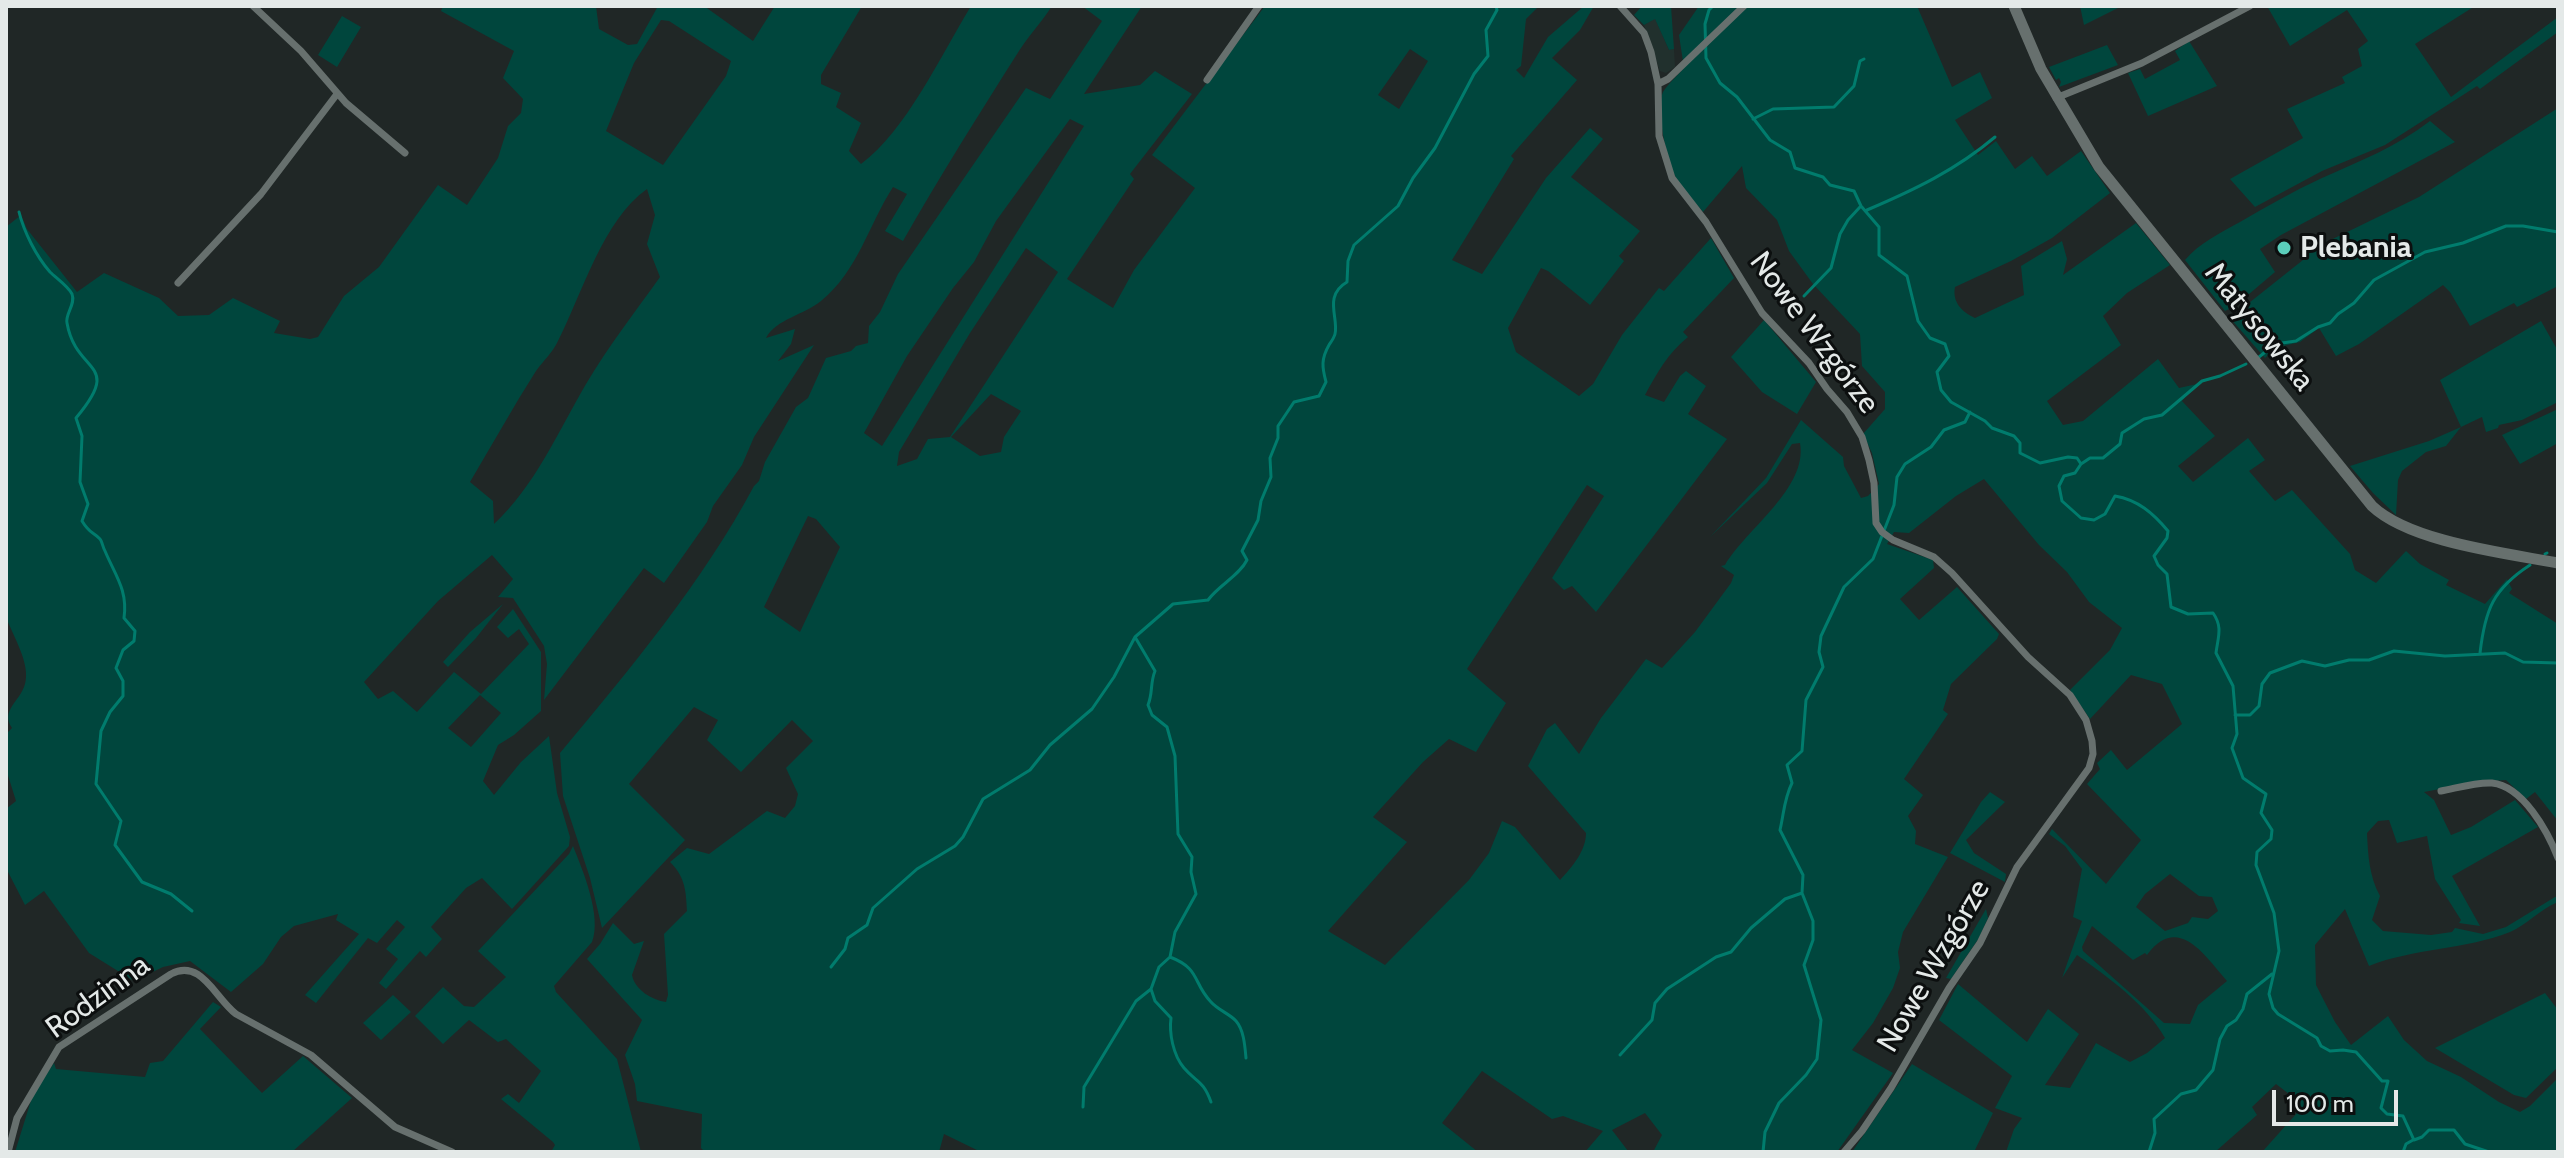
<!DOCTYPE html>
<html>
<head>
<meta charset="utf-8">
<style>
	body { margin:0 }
	#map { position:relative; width:2564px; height:1158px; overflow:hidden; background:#202726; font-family:Cabin,sans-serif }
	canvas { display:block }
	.frame { position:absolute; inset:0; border:8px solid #e4e9e8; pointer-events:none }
	.scale { position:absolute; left:2272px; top:1090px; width:126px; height:36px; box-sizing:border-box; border:4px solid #e4e9e8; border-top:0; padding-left:10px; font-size:24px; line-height:28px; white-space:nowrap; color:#e4e9e8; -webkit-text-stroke:6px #0c0f0f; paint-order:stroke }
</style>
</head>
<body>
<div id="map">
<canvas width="2564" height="1158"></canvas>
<div class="frame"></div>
<div class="scale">100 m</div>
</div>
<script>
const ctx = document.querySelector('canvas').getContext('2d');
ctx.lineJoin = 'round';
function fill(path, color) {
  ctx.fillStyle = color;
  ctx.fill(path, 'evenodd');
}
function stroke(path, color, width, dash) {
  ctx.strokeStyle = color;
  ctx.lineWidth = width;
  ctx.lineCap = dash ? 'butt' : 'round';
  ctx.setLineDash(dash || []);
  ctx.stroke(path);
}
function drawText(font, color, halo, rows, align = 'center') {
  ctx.font = font + ' Cabin,sans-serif';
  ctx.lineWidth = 6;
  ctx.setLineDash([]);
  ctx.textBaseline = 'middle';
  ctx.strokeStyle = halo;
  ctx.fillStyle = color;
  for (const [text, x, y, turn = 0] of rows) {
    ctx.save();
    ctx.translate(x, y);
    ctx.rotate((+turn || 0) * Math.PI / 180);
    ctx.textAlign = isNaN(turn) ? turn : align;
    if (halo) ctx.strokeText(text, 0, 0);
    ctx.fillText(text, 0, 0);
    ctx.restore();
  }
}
fill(new Path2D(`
	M1655,18L1669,50L1674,49L1675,67L1666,73L1660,71L1644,25Z`), '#21302d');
fill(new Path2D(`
	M443,6H596L599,29L628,45L637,44L658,6H704L753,41L775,6H862L821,75V84L841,93L836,107L861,123L849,151L861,164C906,131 941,55 971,6H1052C1042,22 1029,35 1019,51C979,114 940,176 903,241L885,231L907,194L893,187C868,226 858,271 821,301C804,315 776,319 766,338L795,329L791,344L778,361L814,345L754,437L742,465L713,506L707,522L664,583L644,568L544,700L547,664L544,646L513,598L498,597L513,579L492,555L438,601L364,682L378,699L393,691L417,712L454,672L481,694L529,644L519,629L508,638L497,627L513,609L541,652V711L514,735L498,745L483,781L494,795L521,762L549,736L557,793L570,837L569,846L512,909L482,878L466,888L431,927L442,939L426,957L420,951L386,989L379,983L398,959L386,949L405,927L397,920L377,943L368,938L316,1003L305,995L359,934L336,920L338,914L294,926L281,937L263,964L231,992L190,961L163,967L134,981L89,953L44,891L25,905L6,868V809L16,801L6,769V734L12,728C0,710 20,702 25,684C31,664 13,636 6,617V227L21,215L27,229L77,292L104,273L159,298L178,316L209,315L233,298L280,321L274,333L310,339L318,337L344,296L379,267L438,185L467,205L498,158L508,126L521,113L523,99L503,78L514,51L441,11ZM661,20L669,21L731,61L726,76L663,165L606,131L634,63ZM647,189L655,215L647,244L660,277C635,312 608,347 586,384C558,432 535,486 494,524L493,501L470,482C492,445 513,407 536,371C543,361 553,352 558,341C582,294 603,220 647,189ZM480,695L501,713L471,747L448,728Z
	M1082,6H1142L1084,94L1140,85L1155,71L1192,94L1130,174L1134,179L1067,279L1113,308L1134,270L1195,188L1152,155L1265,6H1539L1526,19L1521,66L1516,70L1524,78L1548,37L1584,6H1594L1580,30L1552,58L1577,80L1511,156L1514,159L1452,260L1482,274L1546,178L1590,128L1603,139L1571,177L1640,231L1619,256L1624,261L1590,305L1548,271L1541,268L1508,328L1516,352L1579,396L1593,384L1622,335L1659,288L1664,291L1711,238L1734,278L1683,332L1688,337C1668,353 1657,373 1645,395L1664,402L1680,376L1686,371L1706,386L1688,414L1727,439L1596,612L1572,586L1564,590L1552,578L1604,496L1587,485L1467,669L1506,703L1476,752L1449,739L1423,762L1373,817L1407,842L1328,931L1385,965L1469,880L1489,853L1502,821L1515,827L1560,880C1572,867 1586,851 1586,833L1528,766L1547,729L1555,723L1579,754L1601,718L1646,659L1662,668L1695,632L1731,583L1734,575L1721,566L1725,565C1746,529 1808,488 1800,443L1792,444L1767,483L1710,537L1766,478L1801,420L1843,457L1844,466L1861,498L1868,496L1879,484L1872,453L1863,434L1885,409V392L1862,366L1860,334L1813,284L1789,251L1777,220L1746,188L1742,166L1703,212C1694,201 1683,190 1676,178C1667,161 1655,109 1663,92C1668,84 1677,76 1684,68L1679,35L1699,6H1917L1952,87L1980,72L1992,98L1955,120L1978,155L1996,141L2015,169L2032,156L2047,176L2081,151L2110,193L2052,238L2011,261L1955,287C1952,302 1962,312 1975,318L2024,295L2021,266L2062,241L2067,259L2063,275L2136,223L2170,265L2127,293L2103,316L2121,345L2047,401L2063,425L2083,421L2158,359L2179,388L2197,384L2182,401L2215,436L2178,466L2193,482L2248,438L2265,460L2249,471L2275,501L2292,490L2350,554L2355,570L2376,583L2406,551L2420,564L2449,580L2446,585L2485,604L2507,579L2512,589L2509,593L2558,624V821L2535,792L2526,799L2506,780L2477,782L2424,792L2434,800L2451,835L2471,827L2515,800L2538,827L2452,876L2480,926L2459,923L2461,920L2435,879L2427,836L2397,843L2389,820L2378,821L2367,833C2368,854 2369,876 2380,896L2372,920L2383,931L2431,935L2452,932L2455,928L2483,934L2506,927L2555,897H2558V902C2540,909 2527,925 2510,932C2464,950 2414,948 2369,966L2345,909L2315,945L2316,985L2335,1022L2351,1045L2388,1016L2404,1040L2427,1061L2461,1077L2499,1102L2520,1112L2530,1106L2558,1078V1152H2262L2297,1113L2293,1097L2276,1084L2252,1107L2257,1115L2215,1152H2006L2014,1129L2022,1118L1995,1108L2012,1076L1939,1020L1958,984L2027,1042L2048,1009L2079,1034L2045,1085L2070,1088L2096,1043L2130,1062L2147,1053L2165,1038C2145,1003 2109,978 2077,955L2062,978L2082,921L2073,917L2082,869L2065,846L2049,834L2052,829L2106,884L2141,840L2087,784L2100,769L2097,763L2111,750L2127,770L2182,724L2162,684L2131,675L2090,719L2070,690L2110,650L2122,628L2089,602L2067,572L2039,545L1984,479L1956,496L1909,533L1894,532L1887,544L1933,560L1934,568L1900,599L1919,620L1957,587L1999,634L1997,639L1951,684L1943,710L1948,714L1904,779L1923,795L1908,816L1916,831L1915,844L1948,857L1903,932L1898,952L1900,968L1893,988L1873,1023L1852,1050L1893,1073L1837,1152H1653L1662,1135L1645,1113L1612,1130L1628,1151L1635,1152H1585L1603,1131L1563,1116L1552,1119L1482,1071L1442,1123L1478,1152H981L944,1134L939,1152H705L701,1148L702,1114L637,1101L635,1084L625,1055L642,1020L587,959L600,944L613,923L634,944L644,941L632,975C635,990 652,1000 666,1002L668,995L664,934L687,911C686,890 685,877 670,862L687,848L709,854L767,811L785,818L795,806L798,794L786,768L813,741L792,720L741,772L707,740L718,720L694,707L629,784L685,840L602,928L590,878L563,796L560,753C630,669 702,583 754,486L759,481L765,462L796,407L808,398L826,358L851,351L856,346L868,343L869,326L880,312L898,274L1026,88L1050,99L1102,21ZM1410,49L1428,61L1399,109L1378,95ZM1070,119L1084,126L882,446L864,433L907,356L953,288L974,262L996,221ZM1026,248L1058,272L950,437L928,439L917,459L897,466L899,452L970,333ZM991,394L1021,411L1004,437L1001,452L980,456L951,437ZM808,516L816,519L840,547L800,632L764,607ZM2170,874L2199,896L2212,897L2218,911L2208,919L2192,917L2188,923L2165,931L2136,907L2145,894ZM2092,926L2133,960L2145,953L2147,955C2178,913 2205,956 2227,981L2198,1005L2190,1024L2164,1023L2083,951L2082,947Z
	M1642,6H1671L1674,49L1669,50L1655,19L1644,25L1634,15Z
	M2080,6H2122L2084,25Z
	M2267,6H2475L2415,44L2451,97L2558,17V32L2480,89L2477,86L2385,145L2322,171L2255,207L2230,179L2303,138L2287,109L2345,83L2342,77L2362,66L2358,49L2368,41L2347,10L2290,46Z
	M342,16L361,27L337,67L318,55Z
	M2189,41L2217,86L2148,116L2128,73L2140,69L2145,79L2180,60L2175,51Z
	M2107,45L2118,65L2059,87L2061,82L2059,78L2056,80L2049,67Z
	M2558,108V286L2517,307L2514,303L2470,326L2450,292L2443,285L2359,344L2336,356L2319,328L2300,342L2275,348L2265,358L2230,318L2308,256L2306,252L2419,197Z
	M2430,121L2455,142L2281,235L2260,249L2275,272L2235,306L2225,311L2185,260C2199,243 2222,232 2240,222C2267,206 2294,191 2322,178C2360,161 2396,147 2430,121Z
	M1764,320L1816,382L1797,414L1762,392L1731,357Z
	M2541,321L2558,351V402L2522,420L2499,425L2498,428L2486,432L2482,417L2461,427L2446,446L2426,452L2402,471L2398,480L2396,515L2373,493L2350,466L2429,441L2461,427L2440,380Z
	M2558,409V443L2520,464L2502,435Z
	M503,604L476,638L448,667L443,662L470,632Z
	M1990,792L2005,802L1966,840L1974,853L2006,874L2005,882L1950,853L1981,802Z
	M573,846C583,871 602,916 592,942L554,986L556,992L617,1059L641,1152H551L555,1145L553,1142L501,1099L508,1094L519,1103L541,1071L506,1039L498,1042L469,1020L443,1044L415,1016L443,987L464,1006L474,1007L506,977L478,951L569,854Z
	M1986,909L1988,918L1979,938L1951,979L1946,978Z
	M2545,993L2558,1010V1067L2526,1098L2514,1095L2435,1048Z
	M393,995L411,1012L381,1040L363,1023Z
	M213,1002L221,1007L200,1029L262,1093L303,1056L352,1098L292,1152H15L33,1094L54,1063L56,1069L145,1077L150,1063L163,1061Z
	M1912,1064L1993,1113L1974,1152H1852Z`), '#00463d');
stroke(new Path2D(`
	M1713,6L1709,10L1705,24L1706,58L1720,83L1737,97L1770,140L1790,152L1795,168L1823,177L1830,185L1854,191L1861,206L1879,227V255L1907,276L1918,321L1930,338L1945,344L1949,356L1937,372L1941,390L1951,402L1985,421L1992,428L2014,436L2020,443V453L2040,463L2068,457L2077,458L2081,464L2075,473L2064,476L2059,486L2062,501L2081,518L2094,520L2105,514L2115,496C2138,500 2153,513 2168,531L2167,538L2154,556L2158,565L2167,574L2171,607L2188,614L2213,613C2223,627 2218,637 2216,653L2233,686L2237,734L2232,748L2243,778L2266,794L2261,813L2272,830L2271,839L2257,852L2256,865L2274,913L2279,951L2269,994L2273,1008L2278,1014L2317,1038L2321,1046L2330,1051L2343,1050L2356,1052L2382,1081H2388L2381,1108L2387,1114L2403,1116L2414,1140L2422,1137L2429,1130H2454L2465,1144L2489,1152
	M1753,119L1773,109L1834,107L1854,86L1860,61L1864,59
	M1867,210C1914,190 1956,170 1995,137
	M19,212C24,232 36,256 50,272C56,278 68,286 72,294C76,304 65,314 67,323C76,375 124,361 76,418L82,436L80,482L88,504L82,521C90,534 92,531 100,539C102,541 103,548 105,551C115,575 128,590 124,618L135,631L134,641L123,650L116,668L123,681V696L110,712L101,731L96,784L121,821L115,845L142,882L171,894L192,911
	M1804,296L1831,268L1840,234L1848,220L1860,207
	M2259,357L2275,344L2296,341L2318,327L2330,323L2338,314L2354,303L2374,280L2425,252L2463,243L2506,226H2523L2558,232
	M2081,464L2090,458H2103L2120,444L2122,433L2144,419L2162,415L2202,381L2220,376L2246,364
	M2545,554L2547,553
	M2480,653C2485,610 2493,589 2530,565
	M2235,715H2250L2259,706L2262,684L2270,673L2302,661L2325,666L2349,660H2369L2394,651L2445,656L2505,653L2523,662L2558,663
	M1170,957C1201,969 1192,982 1211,1002C1218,1010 1230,1014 1236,1021C1244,1030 1245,1047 1246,1058
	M831,967L845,949L848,938L867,925L873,908L917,869L955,846L963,837L983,799L1030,770L1050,745L1092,709L1114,677L1135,637
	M1151,989L1155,1001L1171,1018C1169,1033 1173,1055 1184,1068C1197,1083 1203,1080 1211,1102
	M1620,1055L1652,1020L1655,1003L1667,989L1716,957L1731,952L1751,928L1785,899L1802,893
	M1083,1107L1084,1087L1136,1001L1151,989L1159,967L1170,957L1175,932L1196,894L1191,872L1192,857L1178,834L1175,756L1167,727L1152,715L1148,705C1153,693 1150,683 1155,671L1135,637L1173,604L1208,600C1219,585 1239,576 1247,560L1242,551L1258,520L1261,501L1271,477L1270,458L1278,438V426L1294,402L1319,396L1326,382C1322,367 1321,359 1329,345C1331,342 1334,338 1335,334C1339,318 1323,296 1347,282L1348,261L1354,245L1398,206L1413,178L1435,148L1474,74L1488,56L1486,30L1497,10L1496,6
	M1763,1152L1765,1132L1779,1103L1806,1075L1817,1059L1821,1020L1804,965L1813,940V921L1802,893L1803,875L1780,830C1784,813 1784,799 1792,783L1787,765L1802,751L1806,700L1823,667L1819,652L1821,636L1844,587L1873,559L1894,505L1897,477L1905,464L1931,447L1944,430L1965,422L1970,412
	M2149,1152L2155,1133L2154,1119L2181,1094L2196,1090L2213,1070L2220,1039L2227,1026L2236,1020L2243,1009L2247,994L2272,974
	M2403,1152L2406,1144L2413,1140`), '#007c6d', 3);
stroke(new Path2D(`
	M253,6L301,51L346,103L405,153
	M1620,6L1644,33L1651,52L1658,84L1659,136L1672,178L1706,222L1762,313L1809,363L1827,389L1847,412L1862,437L1869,460L1874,483L1876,523L1882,532L1893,540L1934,557L1952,573L2028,657L2070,695L2086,720L2092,741L2093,754L2089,768L2017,867L1980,943L1949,988L1891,1088L1862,1131L1844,1152
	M1207,80L1259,6
	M1658,84L1668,79L1744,6
	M2056,98L2142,63L2250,6
	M178,283L261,194L337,94
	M2441,791C2457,788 2476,782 2492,783C2523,786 2548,832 2558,858
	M8,1152L17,1118L59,1047L171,974C201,958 215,998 236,1014L311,1055L395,1127L452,1152`), '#67706e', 7);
stroke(new Path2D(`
	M2014,6L2041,69L2099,167L2372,506C2410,542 2505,553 2558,563`), '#67706e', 11);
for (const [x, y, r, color] of [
	[2284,248,8,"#5bcebb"]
]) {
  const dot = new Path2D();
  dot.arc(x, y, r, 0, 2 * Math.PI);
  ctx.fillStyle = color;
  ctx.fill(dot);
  stroke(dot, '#0c0f0f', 3);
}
drawText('bold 30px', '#e4e9e8', '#0c0f0f', [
	["Plebania",2300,248]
], 'left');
drawText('30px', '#e4e9e8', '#0c0f0f', [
	["Matysowska",2259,327,51],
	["Nowe Wzgórze",1814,333,53],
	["Nowe Wzgórze",1934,966,-60],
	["Rodzinna",98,997,-36]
]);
</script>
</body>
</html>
